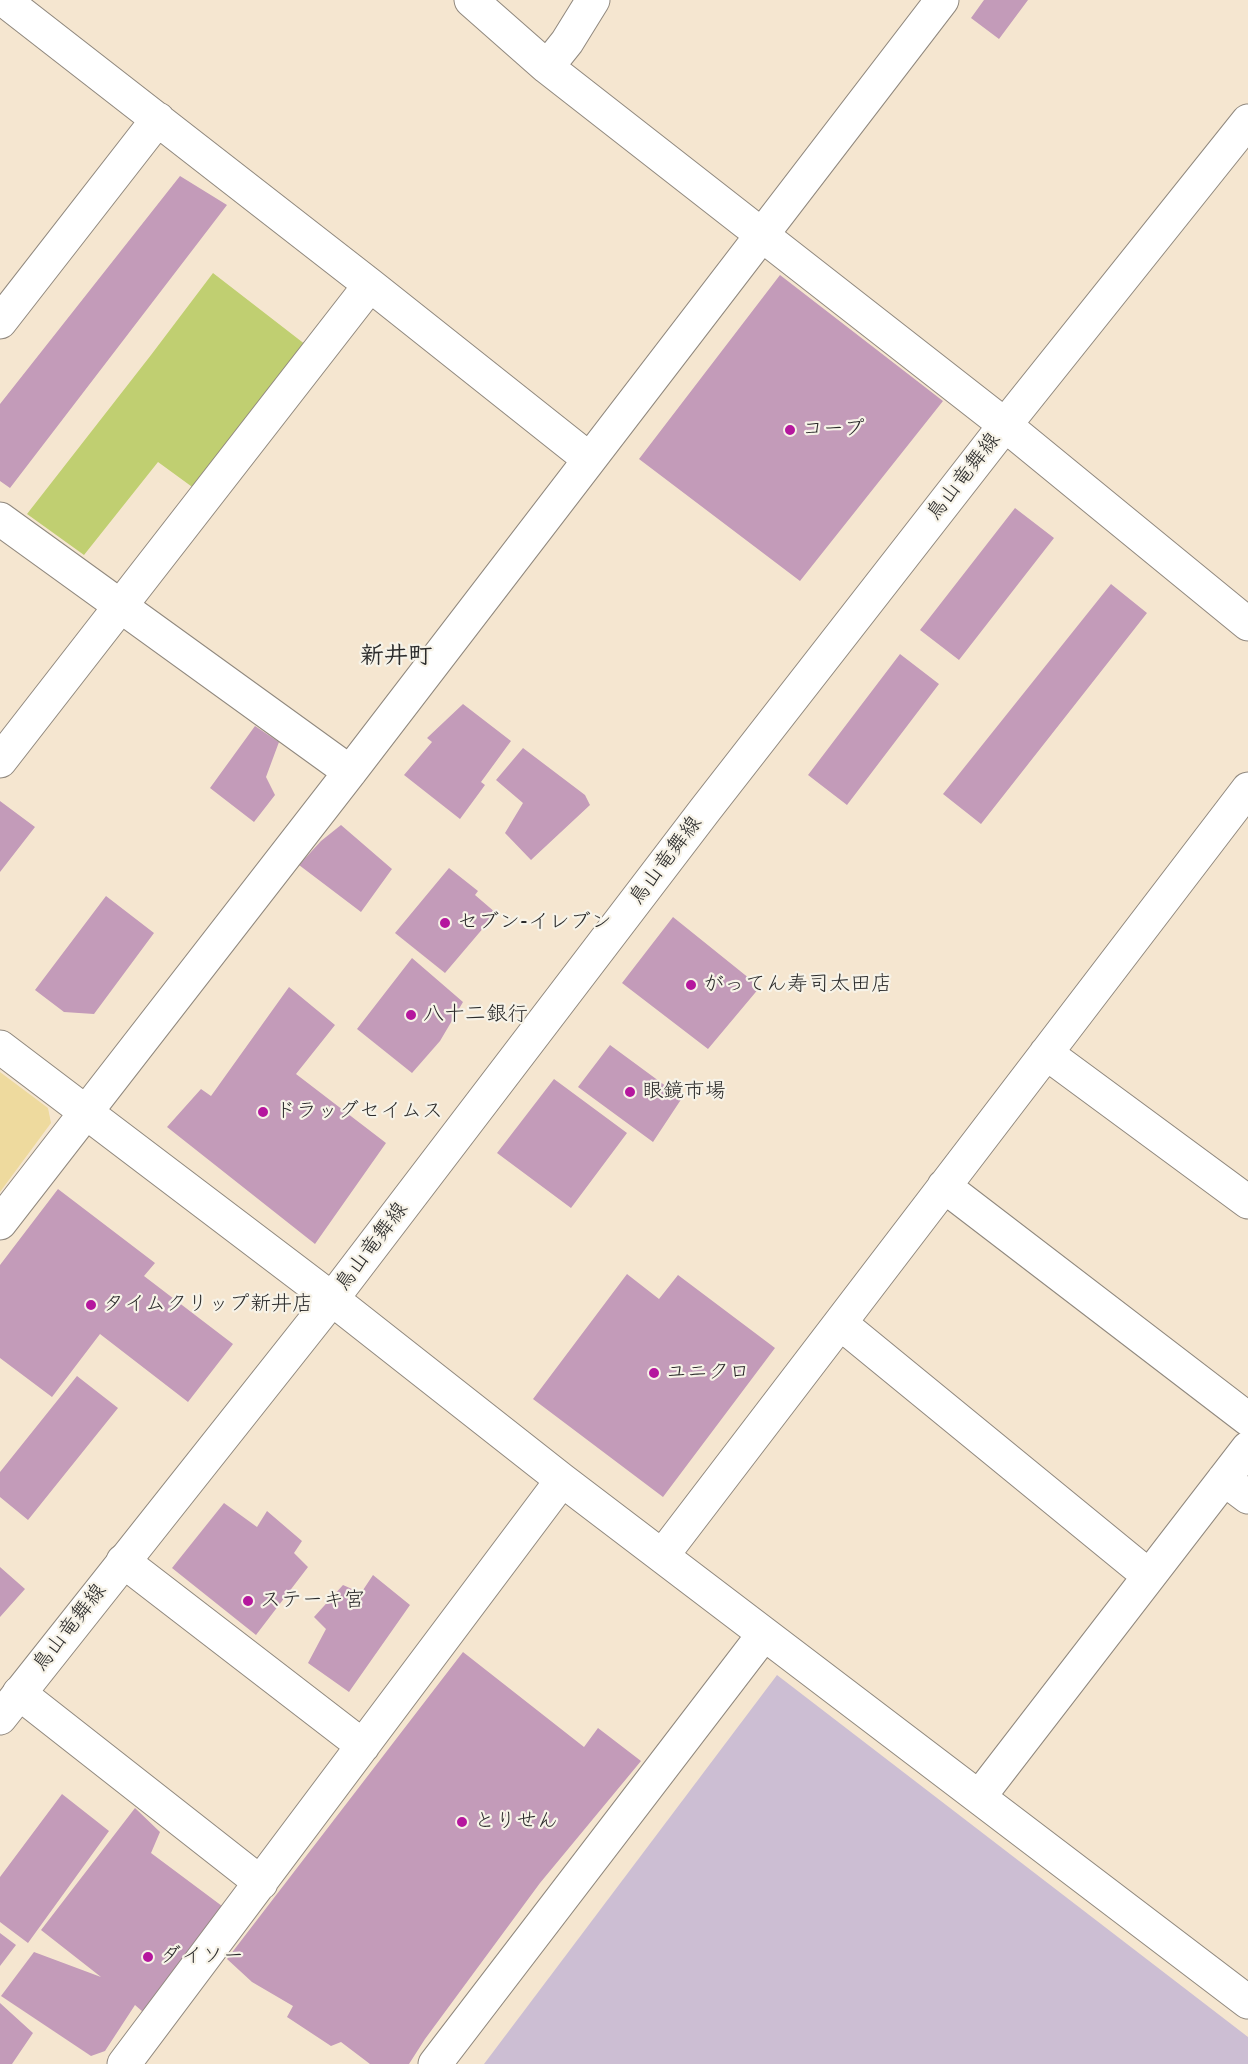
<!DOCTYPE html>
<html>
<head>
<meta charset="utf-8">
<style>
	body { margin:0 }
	canvas { display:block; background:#f5e6d0 }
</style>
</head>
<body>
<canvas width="1248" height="2064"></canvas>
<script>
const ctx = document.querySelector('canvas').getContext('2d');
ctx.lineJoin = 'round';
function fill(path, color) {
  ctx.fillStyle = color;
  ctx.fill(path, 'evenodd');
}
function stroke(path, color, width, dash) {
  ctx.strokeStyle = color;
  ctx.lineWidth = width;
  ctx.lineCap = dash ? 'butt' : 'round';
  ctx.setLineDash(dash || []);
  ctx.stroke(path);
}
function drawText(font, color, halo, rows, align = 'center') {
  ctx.font = font + ' "Balsamiq Sans","Klee One",sans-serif';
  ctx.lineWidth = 4.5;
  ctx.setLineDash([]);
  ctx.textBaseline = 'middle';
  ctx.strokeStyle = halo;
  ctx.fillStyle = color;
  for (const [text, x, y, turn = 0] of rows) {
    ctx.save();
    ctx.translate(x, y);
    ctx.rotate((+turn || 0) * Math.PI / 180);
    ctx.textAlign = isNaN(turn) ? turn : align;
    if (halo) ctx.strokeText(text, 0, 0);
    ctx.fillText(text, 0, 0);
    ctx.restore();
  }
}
fill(new Path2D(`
	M777,1675L1248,2037V2064H484Z`), '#ccbed3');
fill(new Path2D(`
	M213,273L306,345L195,489L158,462L84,555L27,514L151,355Z`), '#c0cf71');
fill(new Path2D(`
	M0,1072L48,1108L51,1123L0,1192Z`), '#eeda9e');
fill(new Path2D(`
	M984,0H1028L999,39L971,18Z
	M180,176L227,205L10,488L0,481V404Z
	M780,275L943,401L800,581L639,459Z
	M1015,508L1054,538L959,660L920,630Z
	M1111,584L1147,613L981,824L943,794Z
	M900,654L939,684L847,805L808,775Z
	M463,704L511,741L481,782L485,785L460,819L404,775L432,742L427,738Z
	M255,726L279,742L266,777L275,795L254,822L210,788Z
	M523,748L585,795L590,805L531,860L505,833L523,803L496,780Z
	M0,801L35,827L0,872Z
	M341,825L392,869L361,912L299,865L321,841Z
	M449,868L478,891L475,895L496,913L445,973L395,933Z
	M106,896L154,933L94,1014L64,1012L35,990Z
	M673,917L760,987L708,1049L622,983Z
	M412,958L463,1002L440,1041L412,1073L357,1029Z
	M289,987L335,1025L296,1074L386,1143L315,1244L167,1127L201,1089L211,1096Z
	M610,1045L682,1098L653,1142L578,1087Z
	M554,1079L627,1133L571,1208L497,1153Z
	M58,1189L155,1263L144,1276L233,1344L188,1402L100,1334L52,1397L0,1358V1265Z
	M627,1274L659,1299L678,1275L775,1348L663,1497L533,1399Z
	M77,1376L118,1408L28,1520L0,1497V1472Z
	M224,1503L257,1527L267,1511L302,1541L294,1553L308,1567L256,1635L172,1568Z
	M0,1567L25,1589L0,1617Z
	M373,1575L410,1605L349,1692L308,1663L326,1629L314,1617L343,1585L361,1593Z
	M463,1652L584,1747L598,1728L641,1761L540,1883L425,2039L409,2064H370L341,2042L331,2046L287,2017L293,2006L252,1982L227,1959Z
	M62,1794L109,1831L28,1943L0,1922V1877Z
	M135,1808L160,1832L151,1853L226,1909L143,2012L135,2005L105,2051L91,2056L1,1996L34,1952L101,1977L41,1930Z
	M0,1933L16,1945L0,1966Z
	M0,2003L33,2033L12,2064H0Z`), '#c39bb9');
const minor = new Path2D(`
	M4,0L370,285L589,459
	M471,0L547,67L1005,425L1248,624
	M547,67L567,42L593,0
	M0,322L158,119
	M0,519L350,772
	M0,761L370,285
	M0,1047L332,1299L562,1480L1248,2002
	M1046,1053L1248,1202
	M944,1186L1248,1419
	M0,1223L350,772L942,0
	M840,1323L1149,1576
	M1224,1479L1248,1497
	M662,1556L1248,789
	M123,1561L363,1746
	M19,1693L261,1883
	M979,1797L1248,1448
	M124,2064L562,1480
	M435,2064L764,1634`);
const major = new Path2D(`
	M0,1718L332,1299L705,810L1005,425L1248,121`);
stroke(minor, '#90887e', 35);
stroke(major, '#90887e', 35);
stroke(minor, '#fff', 33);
stroke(major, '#fff', 33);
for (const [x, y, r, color] of [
	[790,430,6,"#b5179e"],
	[445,923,6,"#b5179e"],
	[691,985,6,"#b5179e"],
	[411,1015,6,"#b5179e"],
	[630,1092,6,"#b5179e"],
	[263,1112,6,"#b5179e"],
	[91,1305,6,"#b5179e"],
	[654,1373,6,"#b5179e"],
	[248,1601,6,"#b5179e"],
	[462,1822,6,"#b5179e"],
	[148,1957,6,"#b5179e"]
]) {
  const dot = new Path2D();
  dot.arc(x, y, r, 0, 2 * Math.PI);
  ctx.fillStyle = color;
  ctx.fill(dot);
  stroke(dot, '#f7f3e8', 2);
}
drawText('21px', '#2b2b2b', '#f7f3e8', [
	["コープ",802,430],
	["セブン-イレブン",457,923],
	["がってん寿司太田店",703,985],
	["八十二銀行",423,1015],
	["眼鏡市場",642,1092],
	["ドラッグセイムス",275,1112],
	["タイムクリップ新井店",103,1305],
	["ユニクロ",666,1373],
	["ステーキ宮",260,1601],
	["とりせん",474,1822],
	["ダイソー",160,1957]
], 'left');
drawText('21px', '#2b2b2b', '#f7f3e8', [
	["鳥山竜舞線",964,477,-52],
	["鳥山竜舞線",666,861,-53],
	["鳥山竜舞線",372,1247,-53],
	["鳥山竜舞線",70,1628,-52]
]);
drawText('bold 24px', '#2b2b2b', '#f7f3e8', [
	["新井町",396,657]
]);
</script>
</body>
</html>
